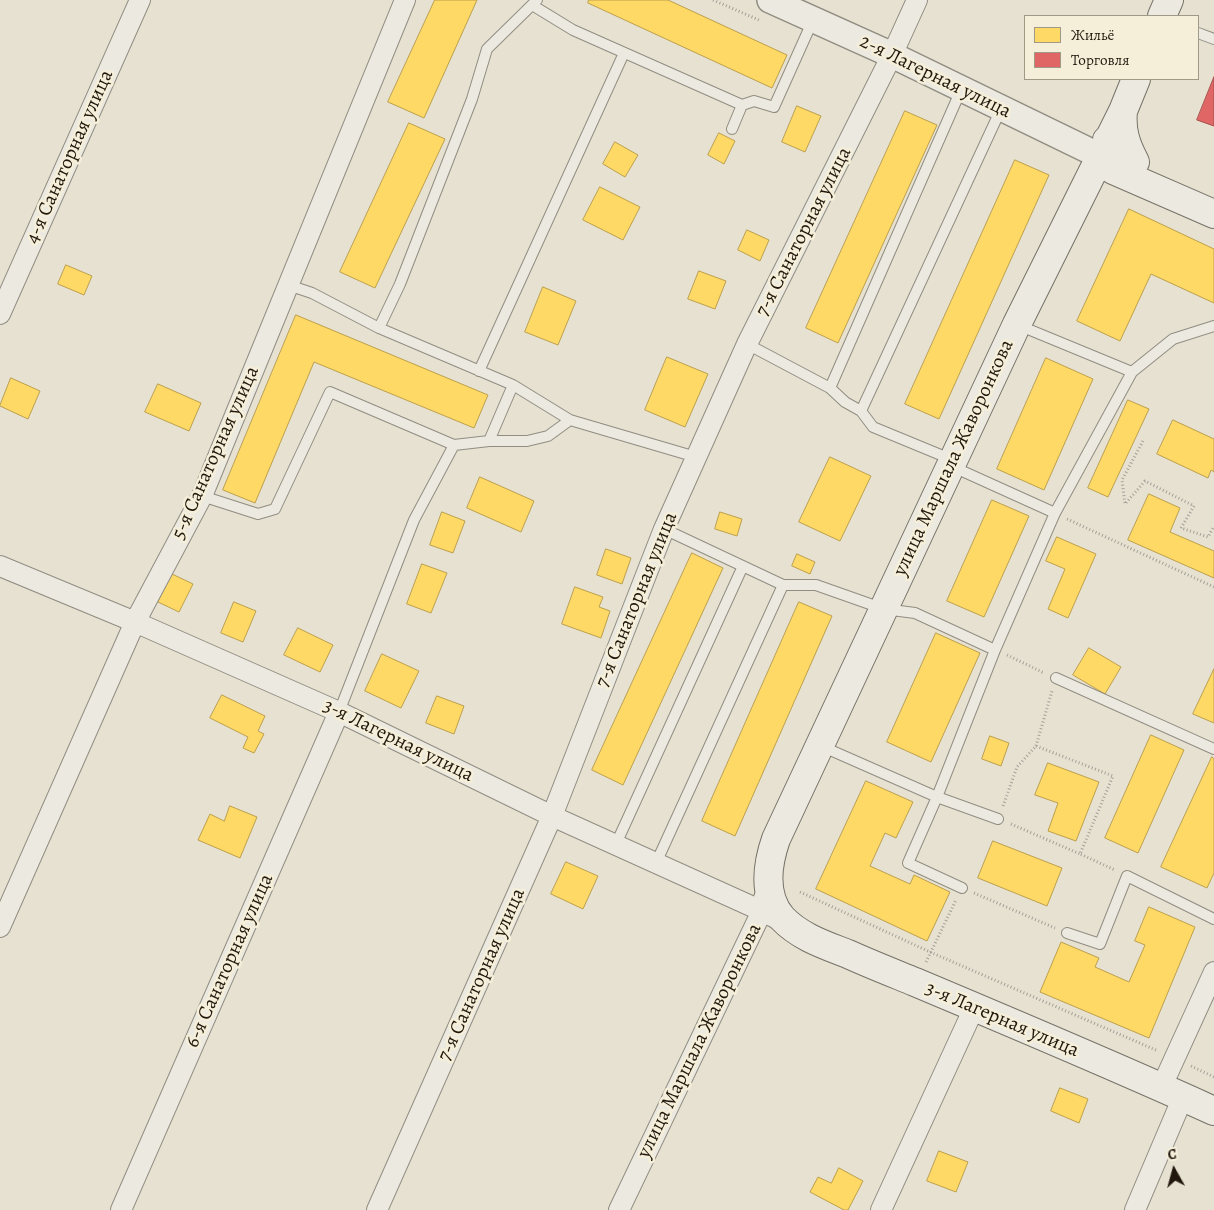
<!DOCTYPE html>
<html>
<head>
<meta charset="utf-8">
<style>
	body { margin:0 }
	#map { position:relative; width:1214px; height:1210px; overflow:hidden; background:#e6e1d0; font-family:Alegreya,serif }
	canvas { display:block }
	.legend { position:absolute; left:1024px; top:15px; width:175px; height:65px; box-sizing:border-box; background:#f5efda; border:1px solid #a09988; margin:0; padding:6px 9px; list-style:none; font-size:15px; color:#21170c }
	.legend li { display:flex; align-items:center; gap:10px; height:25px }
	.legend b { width:25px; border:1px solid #a09988 }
	.north { position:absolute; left:1149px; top:1145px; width:50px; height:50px; -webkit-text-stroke:4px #f5efda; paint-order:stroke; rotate:353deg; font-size:14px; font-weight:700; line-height:20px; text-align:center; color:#21170c }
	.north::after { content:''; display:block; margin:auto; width:18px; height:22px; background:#21170c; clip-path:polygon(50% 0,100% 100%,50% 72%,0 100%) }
</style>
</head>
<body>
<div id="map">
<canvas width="1214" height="1210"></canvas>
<ul class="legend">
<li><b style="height:14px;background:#ffd966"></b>Жильё</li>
<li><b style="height:14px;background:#e06666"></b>Торговля</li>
</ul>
<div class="north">С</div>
</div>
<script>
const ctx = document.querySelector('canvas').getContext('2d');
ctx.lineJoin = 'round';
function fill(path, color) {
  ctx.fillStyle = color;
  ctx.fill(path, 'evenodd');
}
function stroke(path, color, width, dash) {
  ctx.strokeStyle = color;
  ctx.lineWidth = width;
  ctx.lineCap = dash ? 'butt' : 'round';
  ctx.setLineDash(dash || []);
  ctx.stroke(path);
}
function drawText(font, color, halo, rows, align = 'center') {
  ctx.font = font + ' Alegreya,serif';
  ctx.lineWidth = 5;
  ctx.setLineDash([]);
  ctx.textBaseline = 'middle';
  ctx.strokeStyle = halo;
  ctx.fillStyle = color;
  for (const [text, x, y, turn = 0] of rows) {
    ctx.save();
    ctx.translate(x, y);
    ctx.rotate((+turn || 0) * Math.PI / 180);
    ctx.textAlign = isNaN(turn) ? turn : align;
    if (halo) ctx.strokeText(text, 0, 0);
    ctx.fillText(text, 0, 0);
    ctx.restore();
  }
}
const homes = new Path2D(`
	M435,0H477L424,118L388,102Z
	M589,0H668L787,55L772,88L588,3Z
	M797,106L821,116L805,152L782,142Z
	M905,111L937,125L838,343L806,328Z
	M409,123L445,139L375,288L340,272Z
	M719,133L735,141L724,164L708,155Z
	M615,142L638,155L625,177L603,164Z
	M1015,160L1049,175L939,419L905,404Z
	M600,187L640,207L623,240L583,220Z
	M1129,209L1214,249V303L1151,274L1120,341L1077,321Z
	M747,230L769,240L760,261L738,250Z
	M66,265L92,276L84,295L58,284Z
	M699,271L726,281L715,309L688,299Z
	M543,287L576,301L558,345L525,332Z
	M296,315L488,395L474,428L314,362L255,503L223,490Z
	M667,357L708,374L685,427L645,410Z
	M1046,358L1093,379L1044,490L997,469Z
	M11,378L40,391L28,419L0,406Z
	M158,384L201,403L189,431L145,412Z
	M1128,400L1149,409L1108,497L1088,488Z
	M1173,420L1214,439V472L1211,470L1208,478L1157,454Z
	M830,457L871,476L840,541L799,522Z
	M480,477L534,501L521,532L467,508Z
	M1149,494L1180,508L1170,532L1214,551V578L1128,540Z
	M992,500L1029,516L984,617L947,601Z
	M442,512L465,521L453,553L430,545Z
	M720,512L742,519L737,536L715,529Z
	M1057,537L1096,554L1068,618L1048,609L1065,569L1046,561Z
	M606,549L631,558L622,584L597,575Z
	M692,553L723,568L623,785L592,770Z
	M797,554L815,562L810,574L792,566Z
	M422,564L447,573L431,613L407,604Z
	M172,574L193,584L179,612L158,602Z
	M575,587L603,597L599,607L610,611L601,638L562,624Z
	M234,602L256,611L243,642L221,633Z
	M799,602L832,616L735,836L702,821Z
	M298,628L333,645L320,672L284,655Z
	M936,633L980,653L931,762L887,742Z
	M1089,648L1121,667L1105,694L1073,675Z
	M382,654L419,671L401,708L365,691Z
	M1214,669V723L1193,714Z
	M222,695L265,716L258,731L264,734L254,753L243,748L248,737L210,718Z
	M437,696L464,706L454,734L426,723Z
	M1151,735L1184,750L1138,853L1105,838Z
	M990,736L1009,743L1001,766L982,759Z
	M1212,757L1214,759V873L1207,888L1161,867Z
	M1048,763L1099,782L1076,841L1048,831L1058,803L1035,795Z
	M866,781L913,802L896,838L885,833L870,866L910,884L914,875L950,892L927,941L816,889Z
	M230,806L257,817L240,858L198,840L210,814L224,821Z
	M993,841L1062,868L1047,906L978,878Z
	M566,862L598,876L583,909L551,894Z
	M1149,907L1195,927L1149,1038L1040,992L1061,942L1099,958L1095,967L1129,982L1145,945L1135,941Z
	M1060,1088L1088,1099L1079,1123L1051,1111Z
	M939,1151L968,1162L956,1192L927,1181Z
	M839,1168L863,1181L848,1210H844L810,1192L818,1177L831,1183Z`);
fill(homes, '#ffd966');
stroke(homes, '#bc9f4b', 1);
const shops = new Path2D(`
	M1214,77V126L1197,120Z`);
fill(shops, '#e06666');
stroke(shops, '#a74e4b', 1);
const service = new Path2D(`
	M532,5L573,30L742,105L732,129
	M1198,33L1214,39
	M742,105L754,101L774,107L813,20
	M288,285L312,293L379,328L513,385L489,441L454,445
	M379,328L400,284L472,99L487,49L537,0
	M747,344L830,388L845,402L861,411L1001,109
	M479,371L624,53
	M1132,372L1173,339L1214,326
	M830,388L961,90
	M861,411L873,427L953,460
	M570,420L696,457
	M489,441H527L548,436L570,420L513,385
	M951,466L1055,513
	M202,496L258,514L275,509L330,392L454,445L414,520L339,712
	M664,529L783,585
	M995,650L1055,513L1132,372L1018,325
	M1056,678L1214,749
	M821,746L937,797L908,863L962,888
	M616,844L743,566
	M656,863L783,585H816L884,609L915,613L995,650L937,797L998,819
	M1067,933L1100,944L1127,876L1214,919`);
const minor = new Path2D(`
	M0,314L140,0
	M0,566L135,622L339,712L552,816L762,911L785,923
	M0,927L135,622L202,496L405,0
	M1161,1088L1214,972
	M121,1210L339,712
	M377,1210L552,816L664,529L747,344L892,55L917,0
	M619,1210L762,911L764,898
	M881,1210L974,1008
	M1135,1210L1183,1097`);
const tertiary = new Path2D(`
	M770,0L892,55L1100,156L1107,155`);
const secondary = new Path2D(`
	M1162,16L1169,0
	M1136,79L1123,111L1017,324L776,839C767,865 763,896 782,918C800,937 825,945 848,954C870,964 893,973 915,982C1015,1024 1115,1066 1214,1111
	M1123,111C1121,131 1126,145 1135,162
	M1107,140C1107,151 1105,161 1113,170L1214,214`);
stroke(service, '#918d82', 12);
stroke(minor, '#918d82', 22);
stroke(tertiary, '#918d82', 28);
stroke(secondary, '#767268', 30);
stroke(new Path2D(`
	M713,0L759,20
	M1143,441L1122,480L1125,504L1145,481L1194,506L1181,528L1208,537L1214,526
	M1067,519L1214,587
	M1007,655L1044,673
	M1036,746L1052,691
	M1003,806L1017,767L1036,746L1113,776L1080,854L1115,870
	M1011,824L1080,854
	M800,892L930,952L1158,1051
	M974,893L1055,928
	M926,962L956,900
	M1191,1066L1214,1077`), '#a4a19a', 3, [1, 2.5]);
stroke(service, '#ebe9e0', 10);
stroke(minor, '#ebe9e0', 20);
stroke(tertiary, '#ebe9e0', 25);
stroke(secondary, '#ebe9e0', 28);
drawText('20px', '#21170c', '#f5efda', [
	["2-я Лагерная улица",935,77,26],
	["4-я Санаторная улица",70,157,-66],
	["7-я Санаторная улица",804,232,-63],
	["5-я Санаторная улица",216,453,-66],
	["улица Маршала Жаворонкова",954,458,-65],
	["7-я Санаторная улица",637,600,-68],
	["3-я Лагерная улица",398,741,26],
	["6-я Санаторная улица",230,961,-66],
	["7-я Санаторная улица",482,975,-66],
	["3-я Лагерная улица",1002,1020,23],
	["улица Маршала Жаворонкова",700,1041,-64]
]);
</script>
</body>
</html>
